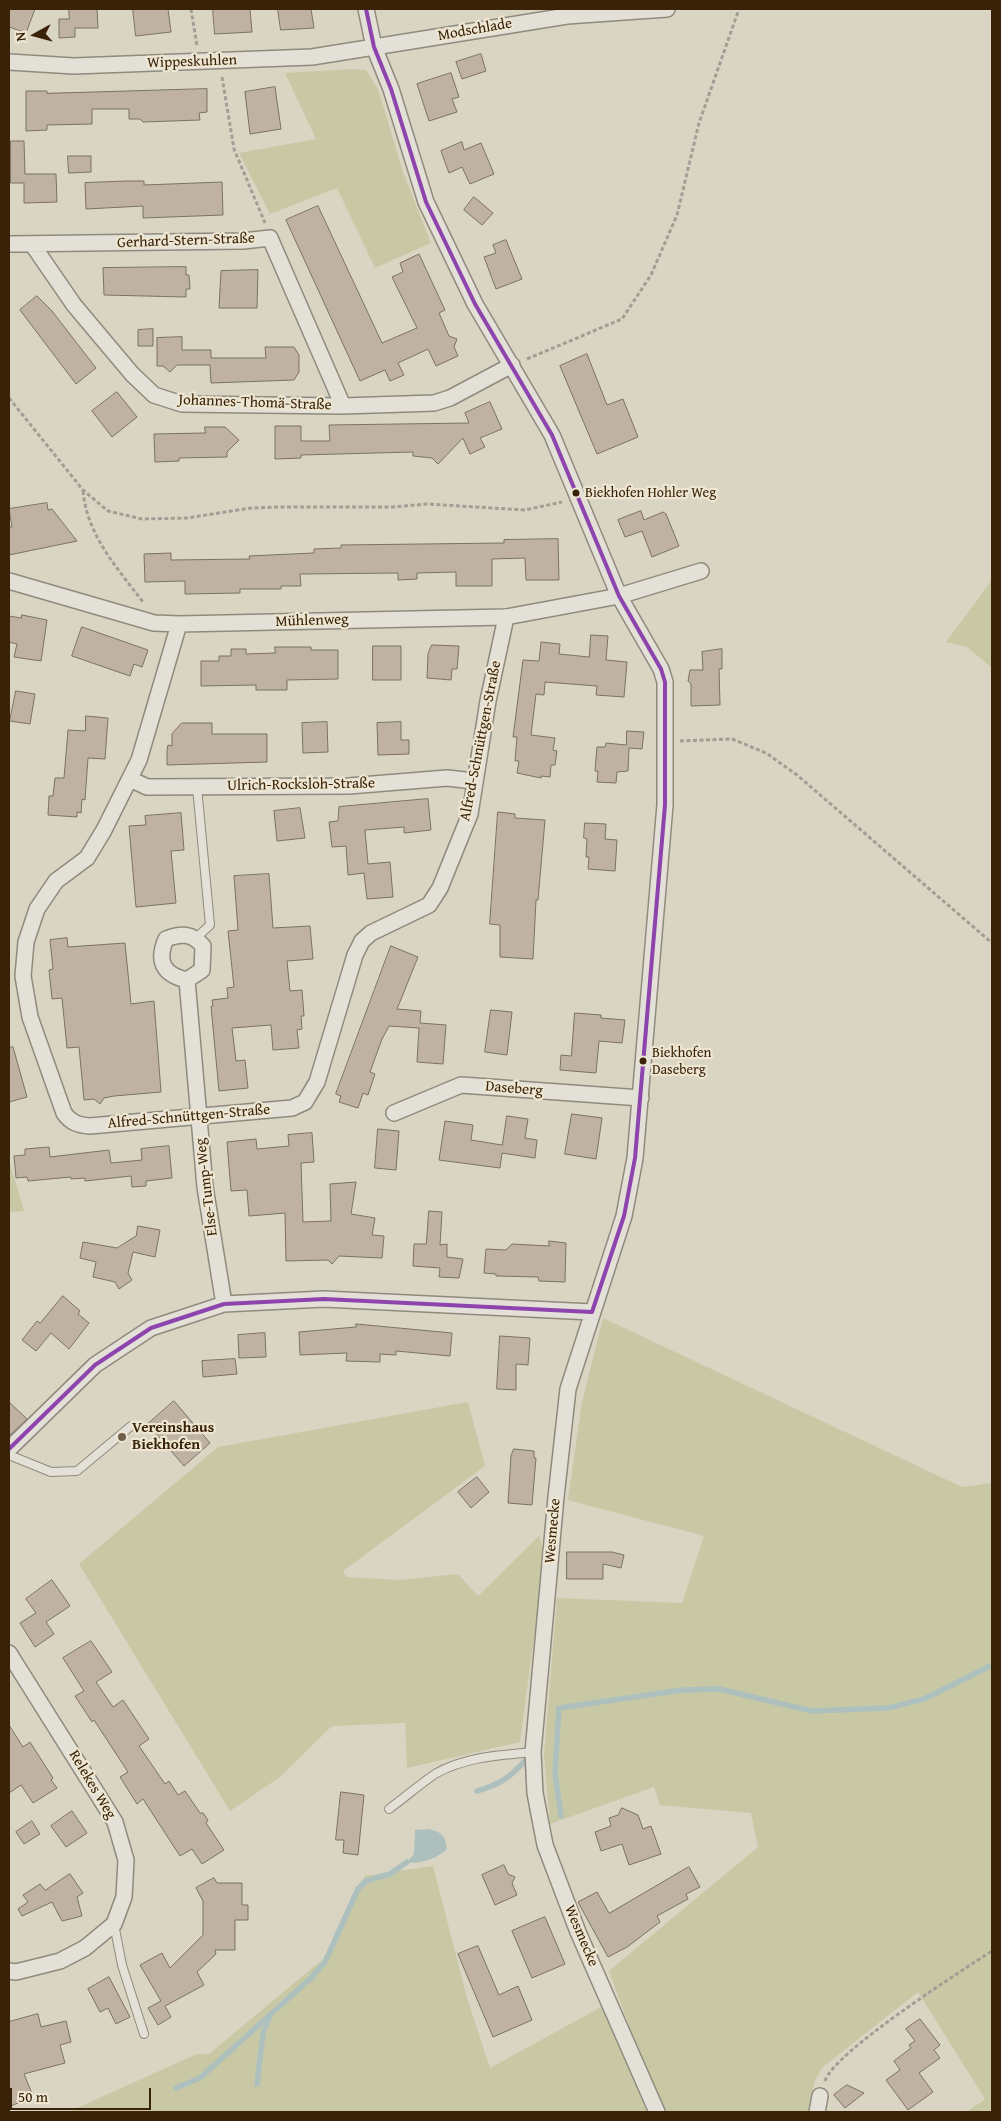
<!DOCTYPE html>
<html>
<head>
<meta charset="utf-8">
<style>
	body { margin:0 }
	#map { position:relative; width:1001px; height:2121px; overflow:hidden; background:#dad4c3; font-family:"Gentium Book Plus",serif }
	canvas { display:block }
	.frame { position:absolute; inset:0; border:10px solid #392207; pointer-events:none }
	.north { position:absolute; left:10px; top:10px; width:50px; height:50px; -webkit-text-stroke:4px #ede6d2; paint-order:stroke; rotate:263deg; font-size:14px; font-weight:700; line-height:20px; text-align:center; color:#392207 }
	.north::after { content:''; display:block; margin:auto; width:18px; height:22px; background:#392207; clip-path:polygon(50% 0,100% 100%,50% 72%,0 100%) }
	.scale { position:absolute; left:10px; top:2088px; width:141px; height:22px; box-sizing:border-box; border:2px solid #392207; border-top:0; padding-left:6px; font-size:15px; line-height:18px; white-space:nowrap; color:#392207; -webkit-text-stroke:4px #ede6d2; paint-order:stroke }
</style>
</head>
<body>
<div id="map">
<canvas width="1001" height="2121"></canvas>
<div class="frame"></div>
<div class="north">N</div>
<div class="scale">50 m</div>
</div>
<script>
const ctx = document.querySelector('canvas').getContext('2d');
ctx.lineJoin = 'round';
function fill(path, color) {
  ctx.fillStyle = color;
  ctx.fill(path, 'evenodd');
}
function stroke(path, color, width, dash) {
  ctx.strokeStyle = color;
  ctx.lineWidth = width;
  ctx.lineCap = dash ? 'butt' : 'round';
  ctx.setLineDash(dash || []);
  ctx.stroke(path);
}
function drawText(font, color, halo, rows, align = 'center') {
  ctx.font = font + ' "Gentium Book Plus",serif';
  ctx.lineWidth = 4.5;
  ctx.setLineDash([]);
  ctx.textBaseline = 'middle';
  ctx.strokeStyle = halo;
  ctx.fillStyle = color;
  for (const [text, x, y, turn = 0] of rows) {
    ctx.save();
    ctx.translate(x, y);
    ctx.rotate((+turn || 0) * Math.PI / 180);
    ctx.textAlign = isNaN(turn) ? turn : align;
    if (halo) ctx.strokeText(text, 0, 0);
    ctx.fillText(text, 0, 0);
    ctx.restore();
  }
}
fill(new Path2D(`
	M351,69L366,70L378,89L403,172L431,243L375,268L337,188L270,214L239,153L316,139L285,73Z
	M992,580V668L967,647L946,642Z
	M9,1160L24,1211L9,1212Z
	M603,1318L962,1487L992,1483V2112H967L985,2099L918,1992L823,2067L815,2080L807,2112H661L609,1971L758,1847L751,1813L660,1805L654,1787L550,1824L544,1755L557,1598L682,1603L704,1536L568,1500L582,1402Z
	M468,1402L485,1466L343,1571L346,1577L400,1580L458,1574L478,1596L539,1536L545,1556L520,1742L407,1768L405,1723L332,1726L280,1777L230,1811L79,1564L218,1447Z
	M433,1866L467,1998L490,2068L603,2006L647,2112H68L197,2054H209L328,1955L365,1876Z`), '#c8c8a5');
fill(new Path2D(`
	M428,1829C442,1832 445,1835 447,1849C438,1858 419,1865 407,1862L414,1854L415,1830Z`), '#adc0bd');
stroke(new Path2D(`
	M477,1791C501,1784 509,1778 526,1760
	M561,1816L555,1773L559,1708L682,1690L719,1689L812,1711L888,1708L924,1699L992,1665
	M257,2084L263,2033L269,2018
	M176,2088L200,2078L312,1977L325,1962L358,1889L366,1881L390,1874L407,1862`), '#adc0bd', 5.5);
const building = new Path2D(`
	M9,9H35L26,33L9,27Z
	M69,9H97L98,28H75V37L59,38V19H69Z
	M133,9H168L171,32L136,36Z
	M213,9H250L252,32L215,34Z
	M278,9H311L314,28L281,30Z
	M481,54L486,71L462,79L456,62Z
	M451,73L459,97L452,99L457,112L429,121L417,84Z
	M275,87L281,129L250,134L245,92Z
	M207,89V112L199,113L200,120L143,122L140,119H129V109H92V124L47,125V130L26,131V91H47V93Z
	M11,141H24L25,174H56L57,202L24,203V183H11Z
	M462,142L464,150L481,143L494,174L470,184L462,167L449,173L441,151Z
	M68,156H91V172L69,173Z
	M126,181H144V185L222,182L223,215L143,218V206L86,209L85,183Z
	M474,197L493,213L482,225L464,210Z
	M318,206L382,343L417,328L392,277L403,272L400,263L419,254L445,310L439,313L449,336L457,339L454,347L458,356L436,366L428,349L398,363L404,375L390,381L385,370L360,381L286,220Z
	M506,240L522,279L496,289L484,257L496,253L493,245Z
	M186,267V275H189L190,289H186V297L104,295L103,268Z
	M258,270L257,308H219L221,271Z
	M37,296L52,311L96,368L76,384L20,310Z
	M153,329V346H138V330Z
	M182,337V350H211V358H266L265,347H294L299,355V372L294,380L211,383L210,365H177L170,372L163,366H157V338Z
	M587,354L607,405L623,399L638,437L597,454L560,366Z
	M117,392L137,417L112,437L92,411Z
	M490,402L502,429L480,438L485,447L470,454L463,438L438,464L432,458L413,456V452L301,455V458L275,459V426H301V441H330L329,425L469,423L465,413Z
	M205,427H225L239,440L227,452V457L179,458V461L155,462L154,434L205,433Z
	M47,503L48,510L52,509L77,541L9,555V527H12L9,509Z
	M641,511L644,520L663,512L666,514L679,546L652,557L642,531L625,537L618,520Z
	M558,539L559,580H526L525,558L492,559V586H456V572L417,573V579L398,580V573L300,574L301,586H281V589H240V593L185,594V581L145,582L144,554L171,553V560L250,559L249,556L314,553V549L341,548V545L504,543V540Z
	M22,615L47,620L41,661L14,657L17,644L9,642V616L21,618Z
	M82,627L148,650L142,667L134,664L130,676L72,656Z
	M591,635L608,636L606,660L627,662L624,697L596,695L597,686L545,682L544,695L536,694L531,735L555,738L553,750L557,751L555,765H551L550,777L541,776V778L517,773L519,761H515L517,737H513L523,660L539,661L541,642L560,644L559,654L589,657Z
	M432,645L459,646L457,669H452L451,680L427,678L428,654Z
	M373,646H401V680H373Z
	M275,647H311V650H338V679L287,680V690H256V685L201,686V661H219V656H231V649H246V654L275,653Z
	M722,649V669H719L720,705L691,706V684L688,681L690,670H703L702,652Z
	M16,691L35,694L30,724L10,721Z
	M86,716L108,718L105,759L88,758L85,800L82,799L81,813L77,812V817L48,815L49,796H53L55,778H64L68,730L85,731Z
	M327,722L328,752L303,753L302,723Z
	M401,722V740H409V754L378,755L377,723Z
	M182,723H212V734H267V762L167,765V750L168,745L172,746V734Z
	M627,731L644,732L642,749L629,748L628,771L617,772L616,783L597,782L598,771H595L597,747H605L606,743L626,745Z
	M428,799L431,830L404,833V827L365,830L368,864L390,862L393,897L367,899L364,873L348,875L346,846L332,847L329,822L338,821L339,807Z
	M300,808L305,838L277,841L274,811Z
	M498,812L515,814V818L545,820L538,900H536L533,959L500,957V925L490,924Z
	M181,813L184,850L171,851L176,903L136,907L129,826L146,825L145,816Z
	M585,823L606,824L605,839L617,840L615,871L588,869L589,857H586L587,839L584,838Z
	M269,874L273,928L310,926L313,959L287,961L290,991L302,990L304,1016H301L302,1029L297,1030L299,1048L273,1050L271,1025L232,1028L236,1061L245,1060L248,1088L219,1091L211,1006H213L212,1000L228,998L227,988L234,987L228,931L238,930L234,876Z
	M67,938L68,947L125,943L131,1004L154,1001L161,1092L114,1096L104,1098L100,1104L94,1099L84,1100L79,1047L67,1048L62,998L52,999L49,970L53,969L50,940Z
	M391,946L418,957L397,1009L421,1011L420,1023L446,1025L443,1064L417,1062L419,1028L389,1026L382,1039L370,1072L375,1074L368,1095L363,1093L358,1108L339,1102L341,1096L336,1094Z
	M491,1010L512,1012L507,1055L485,1052Z
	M575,1013L601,1015V1018L625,1020L622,1043L599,1041L596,1073L560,1070L561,1055L571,1056Z
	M13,1047L27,1097L9,1102V1048Z
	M572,1114L602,1118L596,1159L565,1154Z
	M507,1116L528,1119L525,1138L537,1140L535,1158L502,1153L500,1168L439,1160L445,1121L473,1125L471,1140L502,1145Z
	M378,1129L399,1131L396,1170L375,1168Z
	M312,1133L314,1162L301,1163L303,1222L331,1221L330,1184L356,1182L351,1214L375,1218L372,1235L384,1236L382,1258L339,1256L332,1264L328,1260L286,1261L285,1213L249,1216L247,1190L231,1191L227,1142L256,1139L257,1149L289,1146L288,1135Z
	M169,1146L172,1178L146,1181V1186L132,1187L131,1176L85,1181V1178L71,1179V1177L28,1181L27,1177L16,1178L14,1156L25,1155V1149L49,1147L50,1157L109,1150L111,1163L142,1160L141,1149Z
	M429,1211L442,1212L440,1245L447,1244V1257L463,1259L459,1278L439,1277L440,1268L413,1266L414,1244H426Z
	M138,1226L160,1230L155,1257L133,1252L128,1273L132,1280L119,1289L115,1282L93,1277L96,1262L80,1258L83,1242L117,1248L136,1236Z
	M549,1241L566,1243L565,1282L539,1281L538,1277L496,1276V1274L484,1273L486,1249L506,1250L512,1244L549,1246Z
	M63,1296L80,1311L78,1314L89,1323L69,1349L51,1333L36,1351L22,1340L37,1321L40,1323Z
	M356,1324L452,1333L450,1356L396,1351V1355L380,1354V1362L346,1361L347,1353L300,1355L299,1332L356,1327Z
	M265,1333L266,1357L239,1358L238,1335Z
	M500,1336L530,1338L528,1365L516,1364V1390L497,1389Z
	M235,1359L237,1374L203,1377L202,1361Z
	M174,1401L210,1443L184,1466L148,1424Z
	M9,1402L27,1419L9,1436Z
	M514,1449L534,1451V1458H536L532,1505L508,1503L511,1456Z
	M477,1477L489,1492L471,1508L458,1492Z
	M567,1552H612L624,1555L621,1568L603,1564V1579H567Z
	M52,1580L70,1606L46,1622L54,1634L35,1647L20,1623L36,1613L26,1599Z
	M91,1641L112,1672L96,1682L113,1707L123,1700L149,1739L139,1746L165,1784L169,1781L178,1795L185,1791L200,1813H203L208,1820L206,1823L224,1850L202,1864L192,1849L180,1856L143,1799L137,1804L120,1777L128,1772L94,1720L92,1722L75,1696L84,1691L63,1658Z
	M9,1725L23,1747L30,1742L53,1778L51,1780L57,1788L33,1803L21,1785L9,1793Z
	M341,1792L364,1795L358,1855L343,1853L344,1840H336Z
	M622,1808L638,1815L643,1829L651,1826L661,1854L629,1865L622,1844L601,1851L595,1832L611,1826L609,1818L618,1815Z
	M72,1811L87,1833L66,1847L51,1826Z
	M32,1821L40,1834L24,1844L16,1832Z
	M504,1865L508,1874L515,1877L512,1883L517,1895L495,1905L482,1875Z
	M689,1867L700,1887L686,1894L688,1899L657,1916L660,1922L627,1947L608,1957L578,1902L597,1892L609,1913Z
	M70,1874L83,1893L77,1897L82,1916L62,1921L52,1902L22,1916L18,1909L28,1902L23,1895L40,1884L45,1890Z
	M214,1878L217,1883H242V1905H248V1920H235V1950H215L216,1954L197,1972L204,1985L165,2006L171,2017L158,2025L148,2008L161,2001L140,1965L162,1953L170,1968L203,1935V1901L196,1888Z
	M545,1917L565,1964L532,1978L512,1931Z
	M478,1946L499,1995L518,1986L532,2020L493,2037L458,1954Z
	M109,1977L130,2017L116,2024L108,2008L100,2012L88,1989Z
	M38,2014L41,2027L66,2021L71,2042L60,2045L65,2063L24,2074L33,2096L9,2107V2022Z
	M920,2019L940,2045L934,2050L940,2058L919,2073L933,2092L908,2110L886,2080L900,2070L894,2061L911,2048L909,2045L915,2041L906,2029Z
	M847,2085L864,2093L845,2108L834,2095Z`);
fill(building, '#c0b2a3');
stroke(building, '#797264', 1);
const service = new Path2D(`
	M196,938L210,925L197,787
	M9,1455L51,1472L77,1471L131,1426
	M389,1809C404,1798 419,1785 435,1774C464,1757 500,1755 533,1752
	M114,1924L122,1965L144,2034`);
const minor = new Path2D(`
	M366,9L374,47L391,89L426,202L475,304L552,435L619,596L661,669L665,682V805L635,1158L624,1216L568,1389L556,1497L533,1752L535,1793L545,1845L578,1932L657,2112
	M9,62L74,66L312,57L567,16L667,9
	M9,244L243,241L270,238L343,406
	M32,244L74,305L132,374L154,395L182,404L343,406L434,403L450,398L512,365
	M9,581L154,623L179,624L506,617L619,596L701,571
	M179,624L139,760L104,830L87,858L56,881L37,909L26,942L23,976L30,1017L64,1113C71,1123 78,1125 90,1126L292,1108L305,1102L317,1082L355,955L362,941L371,933L429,905L440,888L470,814L488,701L506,617
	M130,779L147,787L349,786L447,778L474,781
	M187,980C164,975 156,962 166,939C181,933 192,933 203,946L202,970L187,980L205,1187L224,1304
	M394,1113L461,1085L641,1098
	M9,1449L95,1365L151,1328L224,1304L324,1299L592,1312
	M9,1653L115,1822L126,1860L124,1897L114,1924L85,1948L60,1961L16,1972L9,1971
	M817,2112L820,2096`);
stroke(service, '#908a7d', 10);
stroke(minor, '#908a7d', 18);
stroke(new Path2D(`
	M191,9L197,46
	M222,77L234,149L265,223
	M527,359L622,319L651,275L677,215L699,123L739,9
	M9,398L83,490L108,511L142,519L187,518L251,508L281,507H393L427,504L525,510L562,502
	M83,491C87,535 117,568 143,602
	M680,741L732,739L766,753L797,775L992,943
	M825,2081C834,2052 961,1971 992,1951`), '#a39e95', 3, [4, 2.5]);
stroke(service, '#e2e0d7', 8);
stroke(minor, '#e2e0d7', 15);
stroke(new Path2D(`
	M9,1449L95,1365L151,1328L224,1304L324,1299L592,1312L624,1216L635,1158L665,805V682L661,669L619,596L552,435L475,304L426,202L391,89L374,47L366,9`), '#8e44ad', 4);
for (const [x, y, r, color] of [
	[576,493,4.5,"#392207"],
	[643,1061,4.5,"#392207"],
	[122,1437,5,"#716049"]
]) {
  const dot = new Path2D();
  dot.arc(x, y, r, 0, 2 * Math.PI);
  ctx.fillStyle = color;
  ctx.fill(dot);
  stroke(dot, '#ede6d2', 2);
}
drawText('14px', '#392207', '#ede6d2', [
	["Biekhofen Hohler Weg",585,493],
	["Biekhofen",652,1053],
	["Daseberg",652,1070]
], 'left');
drawText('15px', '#392207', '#ede6d2', [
	["Modschlade",475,30,-10],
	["Wippeskuhlen",192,62,-2],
	["Gerhard-Stern-Straße",186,241,-2],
	["Johannes-Thomä-Straße",255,403,2],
	["Mühlenweg",312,621,-2],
	["Alfred-Schnüttgen-Straße",481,741,-79],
	["Ulrich-Rocksloh-Straße",301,785,-1],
	["Daseberg",514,1089,5],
	["Alfred-Schnüttgen-Straße",189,1117,-5],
	["Else-Tump-Weg",207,1187,-97],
	["Wesmecke",553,1531,-85],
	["Relekes Weg",92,1785,59],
	["Wesmecke",581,1936,67]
]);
drawText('bold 15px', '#392207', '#ede6d2', [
	["Vereinshaus",132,1428],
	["Biekhofen",132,1445]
], 'left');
</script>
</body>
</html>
